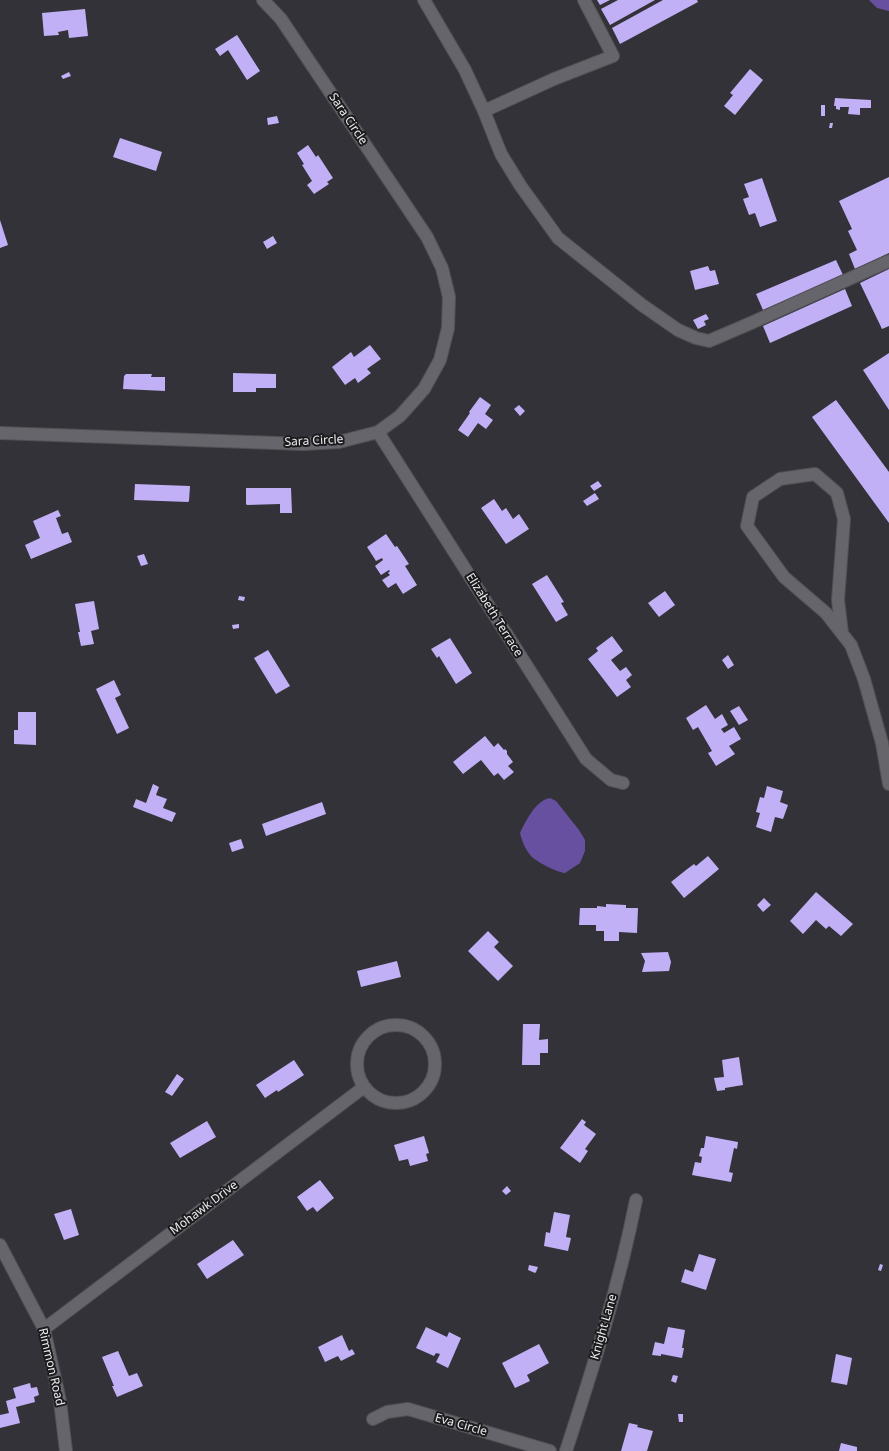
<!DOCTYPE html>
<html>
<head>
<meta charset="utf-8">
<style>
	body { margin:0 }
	canvas { display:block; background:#333238 }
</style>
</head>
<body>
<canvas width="889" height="1451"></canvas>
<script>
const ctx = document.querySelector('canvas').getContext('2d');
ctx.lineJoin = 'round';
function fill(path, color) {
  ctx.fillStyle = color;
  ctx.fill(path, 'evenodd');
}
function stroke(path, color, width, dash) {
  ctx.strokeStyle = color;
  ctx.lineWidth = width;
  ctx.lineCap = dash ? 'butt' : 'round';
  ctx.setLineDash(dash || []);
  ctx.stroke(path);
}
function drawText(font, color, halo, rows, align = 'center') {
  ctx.font = font + ' "Noto Sans",sans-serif';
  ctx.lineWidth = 4;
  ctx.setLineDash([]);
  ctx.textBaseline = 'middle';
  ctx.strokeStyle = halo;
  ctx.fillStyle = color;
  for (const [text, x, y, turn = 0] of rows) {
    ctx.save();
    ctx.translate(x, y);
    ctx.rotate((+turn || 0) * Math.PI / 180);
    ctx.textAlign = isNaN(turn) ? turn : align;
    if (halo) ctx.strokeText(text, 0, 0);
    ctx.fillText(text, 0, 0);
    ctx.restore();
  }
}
fill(new Path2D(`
	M869,0H889V11L877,8Z
	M550,798L556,801L579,830L585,840V851L580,863L565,873C556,872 537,862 531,856C525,849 522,841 520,833C526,821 535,801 550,798Z`), '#6850a0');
fill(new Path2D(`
	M597,0H610L600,5Z
	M618,0H655L610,25L601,9Z
	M663,0H697L698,2L620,44L612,28Z
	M85,9L88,36L69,38L68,30L58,32L59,35L44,36L42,13Z
	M237,35L260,71L247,80L228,50L220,56L215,49Z
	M750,69L763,80L735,115L724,106L733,95L730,93Z
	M69,72L71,76L63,79L61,76Z
	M835,98L871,100V108H860V115L848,114L849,107H840V110L836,109V106H834Z
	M821,105H825V116H821Z
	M277,116L279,123L268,125L267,118Z
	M830,123H833L832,128H829Z
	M120,138L162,152L156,171L113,157Z
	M308,145L316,157L318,155L333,178L327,182L329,184L314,194L307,185L312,181L302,165L304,164L297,153Z
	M889,177V253L855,269L849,254L857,250L848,231L852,229L839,201Z
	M762,178L777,221L760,227L755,213L749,215L743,199L749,197L744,184Z
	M0,220L8,245L0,248Z
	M273,236L277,243L267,249L263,242Z
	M836,260L843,275L763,310L756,294Z
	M708,266L710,271L715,270L719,284L695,290L690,271Z
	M889,269V326L882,329L860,283Z
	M845,289L852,306L770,343L763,326Z
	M706,314L709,319L704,321L706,325L698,329L693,320Z
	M370,345L381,359L367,369L371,373L358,383L355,378L345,385L332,367L351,352L354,357Z
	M889,353V410L863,370Z
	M233,373L276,374V388H256V392H233Z
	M126,374H152L151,377H165V391L123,389L124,376Z
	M480,397L491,405L485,414L493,420L486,429L478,423L468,437L458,430L470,413L469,412Z
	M836,400L889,472V523L812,417Z
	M519,405L525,411L520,416L514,409Z
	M598,481L602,486L594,491L590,486Z
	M135,484L190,486L189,501L188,502L134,500Z
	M246,488H291L292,513H280V504L247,505L246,504Z
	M595,493L599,499L587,506L583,501Z
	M494,499L502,511L506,508L513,519L519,514L529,529L506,544L481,508Z
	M58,510L61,516L56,518L62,534L68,532L72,542L31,559L25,545L40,538L33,521Z
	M386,534L395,547L397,546L409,564L405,566L417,585L403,594L396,583L388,588L382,580L390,575L388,573L390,571L389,570L381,575L375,566L383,560L382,558L376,561L367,547Z
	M144,554L148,564L141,566L137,556Z
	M547,575L564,602L561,603L568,615L556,622L532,584Z
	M665,591L675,605L659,617L648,603Z
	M239,596L245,597L244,601L238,600Z
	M94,601L99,629L91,631L94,644L81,646L78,632H80L75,604Z
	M239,624V628L233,629L232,625Z
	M612,636L623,651L611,660L620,671L626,667L632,675L626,680L631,687L617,697L588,659L598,651L596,648Z
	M450,638L472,673L456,684L439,656L437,658L431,649Z
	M268,650L290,686L276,694L254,658Z
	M728,655L734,665L728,669L722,660Z
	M114,680L121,695L115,698L129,728L117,734L96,689Z
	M706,705L715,719L722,714L728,725L721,729L724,733L734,727L741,739L729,746L735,754L716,766L708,753L712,751L698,727L693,730L686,718Z
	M739,706L748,720L739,725L730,711Z
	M18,712H36V745L14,744V730H18Z
	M485,736L494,747L498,743L504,750L505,749L507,751V754L513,762L508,766L514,772L504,780L498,773L494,776L481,760L463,774L453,762Z
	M153,784L159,787L156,795L167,799L163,808L176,813L172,822L133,807L136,799L146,803Z
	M767,786L783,791L780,802L788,805L783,819L775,817L771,832L756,827L760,813L756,812L760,797L764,798Z
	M322,802L326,814L266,836L262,824Z
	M241,839L244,848L232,852L229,843Z
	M708,856L719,869L684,898L671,882L686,870L694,864L696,866Z
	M816,892L853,924L841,936L829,926L826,929L816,920L803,934L790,921Z
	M764,898L771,905L763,912L757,905Z
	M606,904L626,905V908H638L637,933L619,932V941H604V931H596V925H579L580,908H597V906L606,907Z
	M488,931L499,942L494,947L513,966L498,981L468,951Z
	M668,952L671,962L669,971L642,972L645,961L641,953Z
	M397,961L401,977L361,987L357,971Z
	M523,1024H540L539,1040L548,1039V1053H540V1065H522Z
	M739,1057L743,1085L725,1088V1090L717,1091L714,1078L724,1077L722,1060Z
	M294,1060L304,1075L278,1092L277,1090L265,1098L256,1085Z
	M177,1074L184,1079L172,1096L165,1092Z
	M582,1119L586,1122L584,1125L596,1134L585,1149L588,1151L580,1163L560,1148Z
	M207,1121L216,1137L180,1158L170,1143Z
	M424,1136L429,1153L426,1154L428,1161L410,1166L408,1159L399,1161L394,1145Z
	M706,1136L738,1142L737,1149L734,1148L729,1172L733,1173L731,1182L692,1175L695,1162L701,1163L702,1157L699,1156L701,1148H704Z
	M320,1180L334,1198L317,1212L313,1207L307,1211L297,1197Z
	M507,1186L511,1191L506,1195L502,1191Z
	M71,1209L79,1235L64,1240L54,1214Z
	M554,1212L570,1215L566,1237L571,1238L568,1251L544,1246L546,1232L550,1233Z
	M233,1240L244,1255L207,1279L197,1264Z
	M699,1254L716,1259L706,1290L681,1282L685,1269L693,1272Z
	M880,1264L883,1265L881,1271L878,1270Z
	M529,1265L538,1267L536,1272L535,1273L528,1270Z
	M426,1327L447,1337L449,1332L461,1338L448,1368L436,1362L440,1354L436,1353L434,1356L416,1348Z
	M668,1327L685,1330L682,1348H684L682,1358L661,1354V1356L652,1355L655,1342L664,1344Z
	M342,1335L349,1351L352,1349L355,1354L341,1361L338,1356L325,1362L318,1347Z
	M539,1344L549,1363L527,1375L530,1381L515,1388L502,1363Z
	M118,1351L129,1376L137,1373L143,1386L117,1397L112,1386H114L102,1357Z
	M836,1354L852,1358L847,1385L831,1382Z
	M673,1375L678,1376L676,1383L671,1381Z
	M30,1383L31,1388L37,1387L39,1395L34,1397L35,1402L16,1407L20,1423L0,1428V1415L9,1413L6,1401L16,1398L13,1388Z
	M678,1414H683V1422H679Z
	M629,1423L638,1425L637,1427L653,1431L647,1451H621Z
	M841,1443L857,1447V1451H839Z`), '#c1b0f6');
const minor = new Path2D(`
	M424,0L465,70L484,111L501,154L520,185L558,238L642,305L678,330L696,338L709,341L751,323L889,261
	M484,111L554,79L613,56L584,0
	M378,432L586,759L611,780L623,783
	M0,433L303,444L339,442L378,432L400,416L424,389L440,360L448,328L449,297L442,268L427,237L281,19L263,0
	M842,633L838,600L844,519L837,493L815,474L780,479L753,497L747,526L784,577L826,613L851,645L864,679L882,743L889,784
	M357 1064a39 39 0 1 1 78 0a39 39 0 1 1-78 0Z
	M0,1245L44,1329L60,1401L66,1451
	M44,1329L364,1087
	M373,1419L387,1412L408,1409L550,1451
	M566,1451C593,1368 619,1286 636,1200`);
stroke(minor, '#515155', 14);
stroke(minor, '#66656b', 12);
drawText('12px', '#ececef', '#1b1a1d', [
	["Sara Circle",348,119,56],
	["Sara Circle",314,441,-3],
	["Elizabeth Terrace",494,615,58],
	["Mohawk Drive",204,1208,-37],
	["Knight Lane",604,1327,-74],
	["Rimmon Road",51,1367,77],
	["Eva Circle",461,1425,16]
]);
</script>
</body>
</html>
